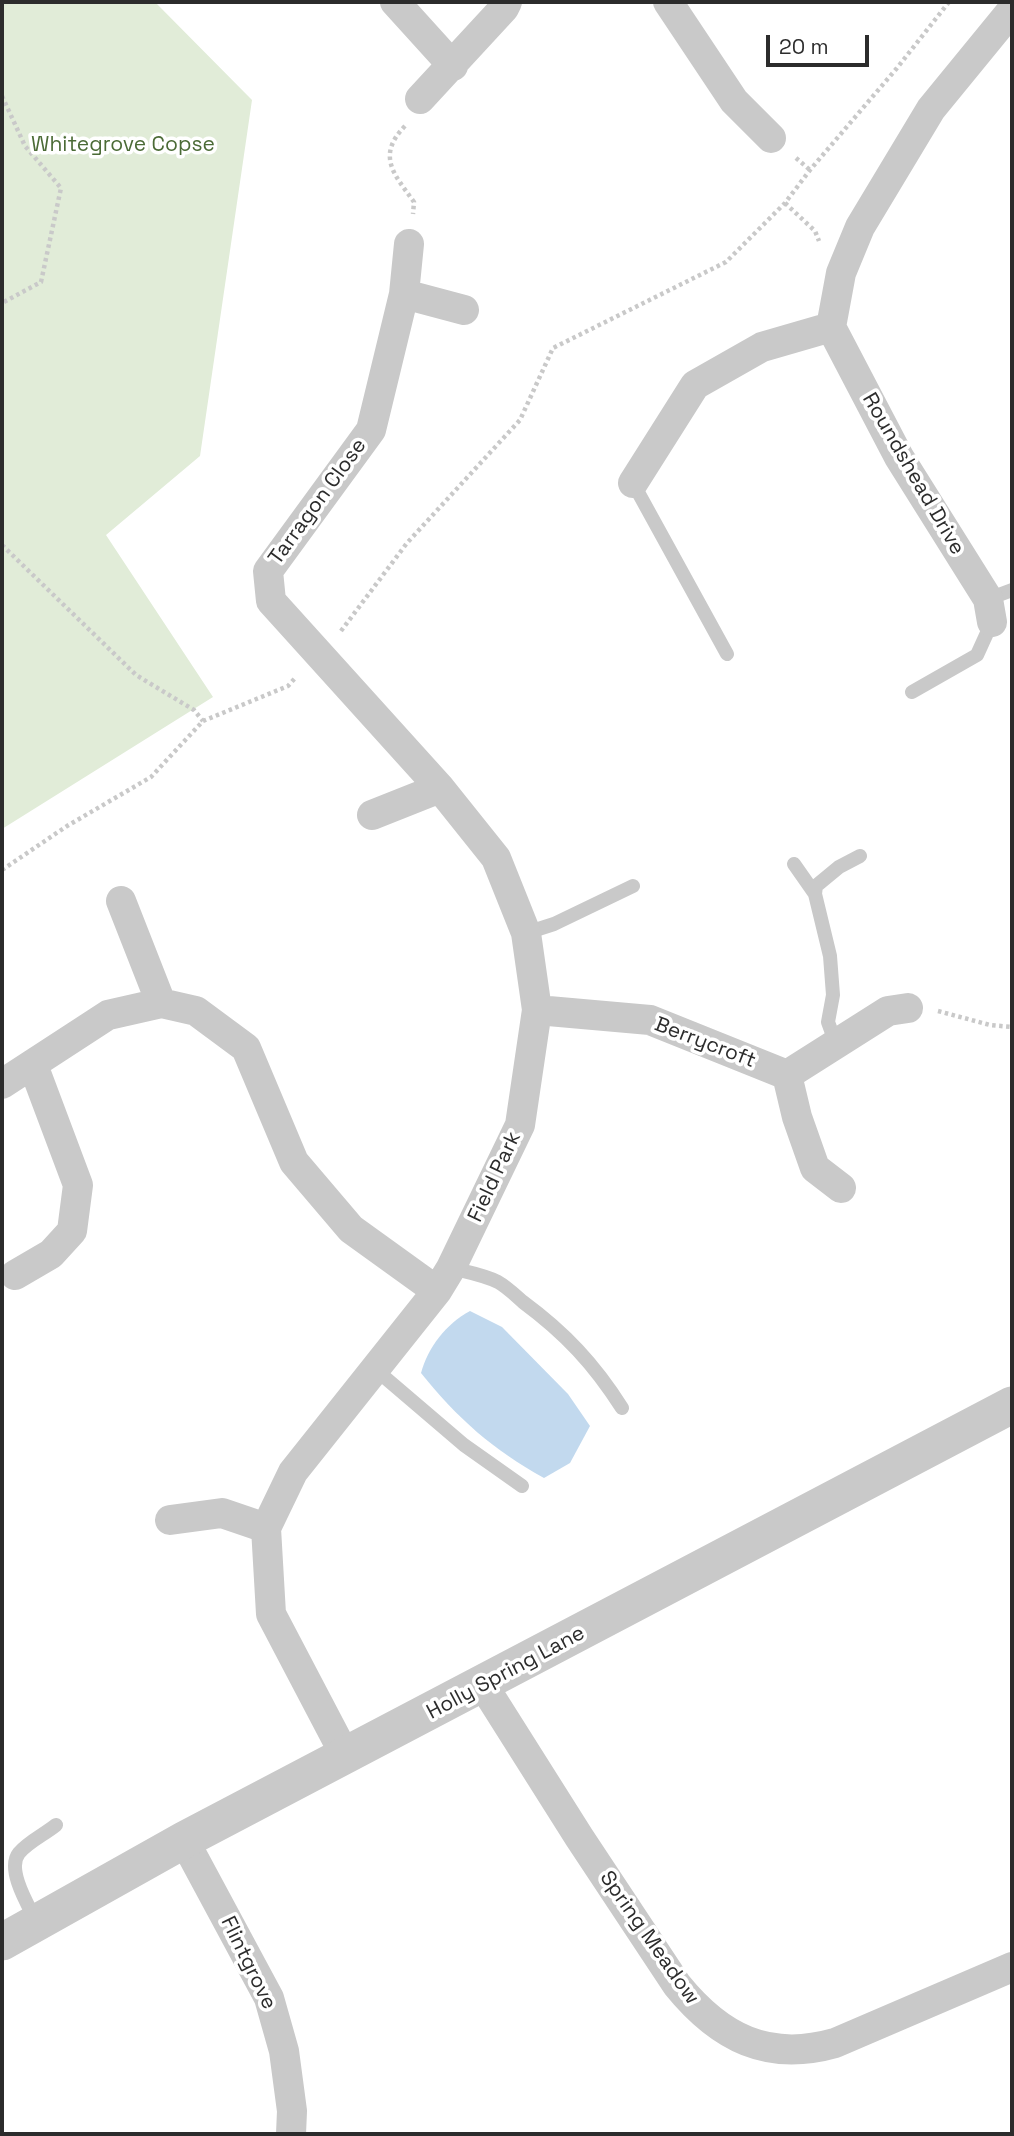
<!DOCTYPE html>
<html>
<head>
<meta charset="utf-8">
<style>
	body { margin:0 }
	#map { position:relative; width:1014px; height:2136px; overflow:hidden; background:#fff; font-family:"Space Grotesk",sans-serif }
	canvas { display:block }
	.frame { position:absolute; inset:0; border:4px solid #2c2c2c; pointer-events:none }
	.scale { position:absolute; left:766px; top:35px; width:103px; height:32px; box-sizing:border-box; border:4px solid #2c2c2c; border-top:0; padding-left:9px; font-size:21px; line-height:24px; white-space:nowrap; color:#2c2c2c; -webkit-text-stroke:5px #fff; paint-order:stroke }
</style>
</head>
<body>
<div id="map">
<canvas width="1014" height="2136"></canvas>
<div class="frame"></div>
<div class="scale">20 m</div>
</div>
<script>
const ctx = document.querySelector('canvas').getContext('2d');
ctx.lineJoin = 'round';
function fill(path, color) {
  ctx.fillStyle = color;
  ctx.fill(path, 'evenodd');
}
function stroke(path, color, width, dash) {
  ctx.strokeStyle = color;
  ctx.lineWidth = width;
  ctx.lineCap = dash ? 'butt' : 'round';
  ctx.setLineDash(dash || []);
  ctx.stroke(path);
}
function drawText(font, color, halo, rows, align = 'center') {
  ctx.font = font + ' "Space Grotesk",sans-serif';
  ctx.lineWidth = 7;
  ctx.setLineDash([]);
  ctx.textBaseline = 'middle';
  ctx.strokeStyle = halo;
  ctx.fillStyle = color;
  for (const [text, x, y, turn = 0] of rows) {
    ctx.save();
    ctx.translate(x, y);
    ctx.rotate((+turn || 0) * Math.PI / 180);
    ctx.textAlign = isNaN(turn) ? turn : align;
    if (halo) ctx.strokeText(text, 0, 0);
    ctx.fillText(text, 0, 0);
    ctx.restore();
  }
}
fill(new Path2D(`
	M2,2H155L252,100L200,456L106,535L213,697L2,829Z`), '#e1ecd8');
fill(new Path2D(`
	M470,1311L502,1327L568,1394L590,1426L570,1463L544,1478C493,1450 457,1418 421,1373C428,1347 446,1324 470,1311Z`), '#c2d9ee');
stroke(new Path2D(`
	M2,96L25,146L61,188L41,282L2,303
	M405,126C376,156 394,174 414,202L413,214
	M796,158L810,170
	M785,203L815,231L819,241
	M2,545L136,675L194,710L203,721
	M341,631L407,543L520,420L553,348L726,262L785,203L810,170L897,68L949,2
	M2,870L67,826L151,777L203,721L288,686L296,677
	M938,1011L990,1025L1012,1027`), '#c9c9c9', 4.5, [3.5, 3.5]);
stroke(new Path2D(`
	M633,483L727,654
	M988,599L1012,590
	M912,692L977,655L992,622
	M794,864L815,894
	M526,933L554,924L633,886
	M836,1044L828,1022L833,995L830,956L815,894L816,886L839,867L860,856
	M451,1268C467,1272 484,1275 498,1282C507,1287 515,1295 523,1302C565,1333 594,1364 622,1408
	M375,1369L464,1445L522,1486
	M36,1921C28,1905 6,1869 19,1853C28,1842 45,1834 56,1825`), '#c9c9c9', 14);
stroke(new Path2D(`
	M395,2L453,66
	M668,2L734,101L771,138
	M420,99L504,8L507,2
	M404,294L464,310
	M633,483L695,385L762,347L831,327
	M992,622L988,599L899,457L831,327L841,273L860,227L931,109L1012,10
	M372,815L440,788
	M121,901L161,1003
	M537,1010L650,1020L787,1075
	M787,1075L888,1011L908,1008
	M787,1075L797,1117L815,1168L841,1188
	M2,1084L108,1015L161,1003L196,1011L246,1048L294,1162L351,1229L437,1291
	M15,1275L51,1254L72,1231L78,1185L33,1065
	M170,1520L222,1513L266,1528
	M483,1685L579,1837L677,1985C720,2038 768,2062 835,2043L1012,1967
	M346,1757L271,1614L266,1528L293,1472L437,1291L451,1268L520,1125L537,1010L526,933L496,858L440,788L271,601L268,571L371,430L404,294L409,244
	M184,1840L269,1998L284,2051L292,2111L291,2134`), '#c9c9c9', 30);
stroke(new Path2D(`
	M2,1942L184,1840L1012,1405`), '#c9c9c9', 37);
drawText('21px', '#4b6b36', '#fff', [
	["Whitegrove Copse",123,145]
]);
drawText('21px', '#2c2c2c', '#fff', [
	["Roundshead Drive",913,474,60],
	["Tarragon Close",318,502,-54],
	["Berrycroft",705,1043,21],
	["Field Park",495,1177,-65],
	["Holly Spring Lane",506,1673,-28],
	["Spring Meadow",649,1938,55],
	["Flintgrove",248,1963,64]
]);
</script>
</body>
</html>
